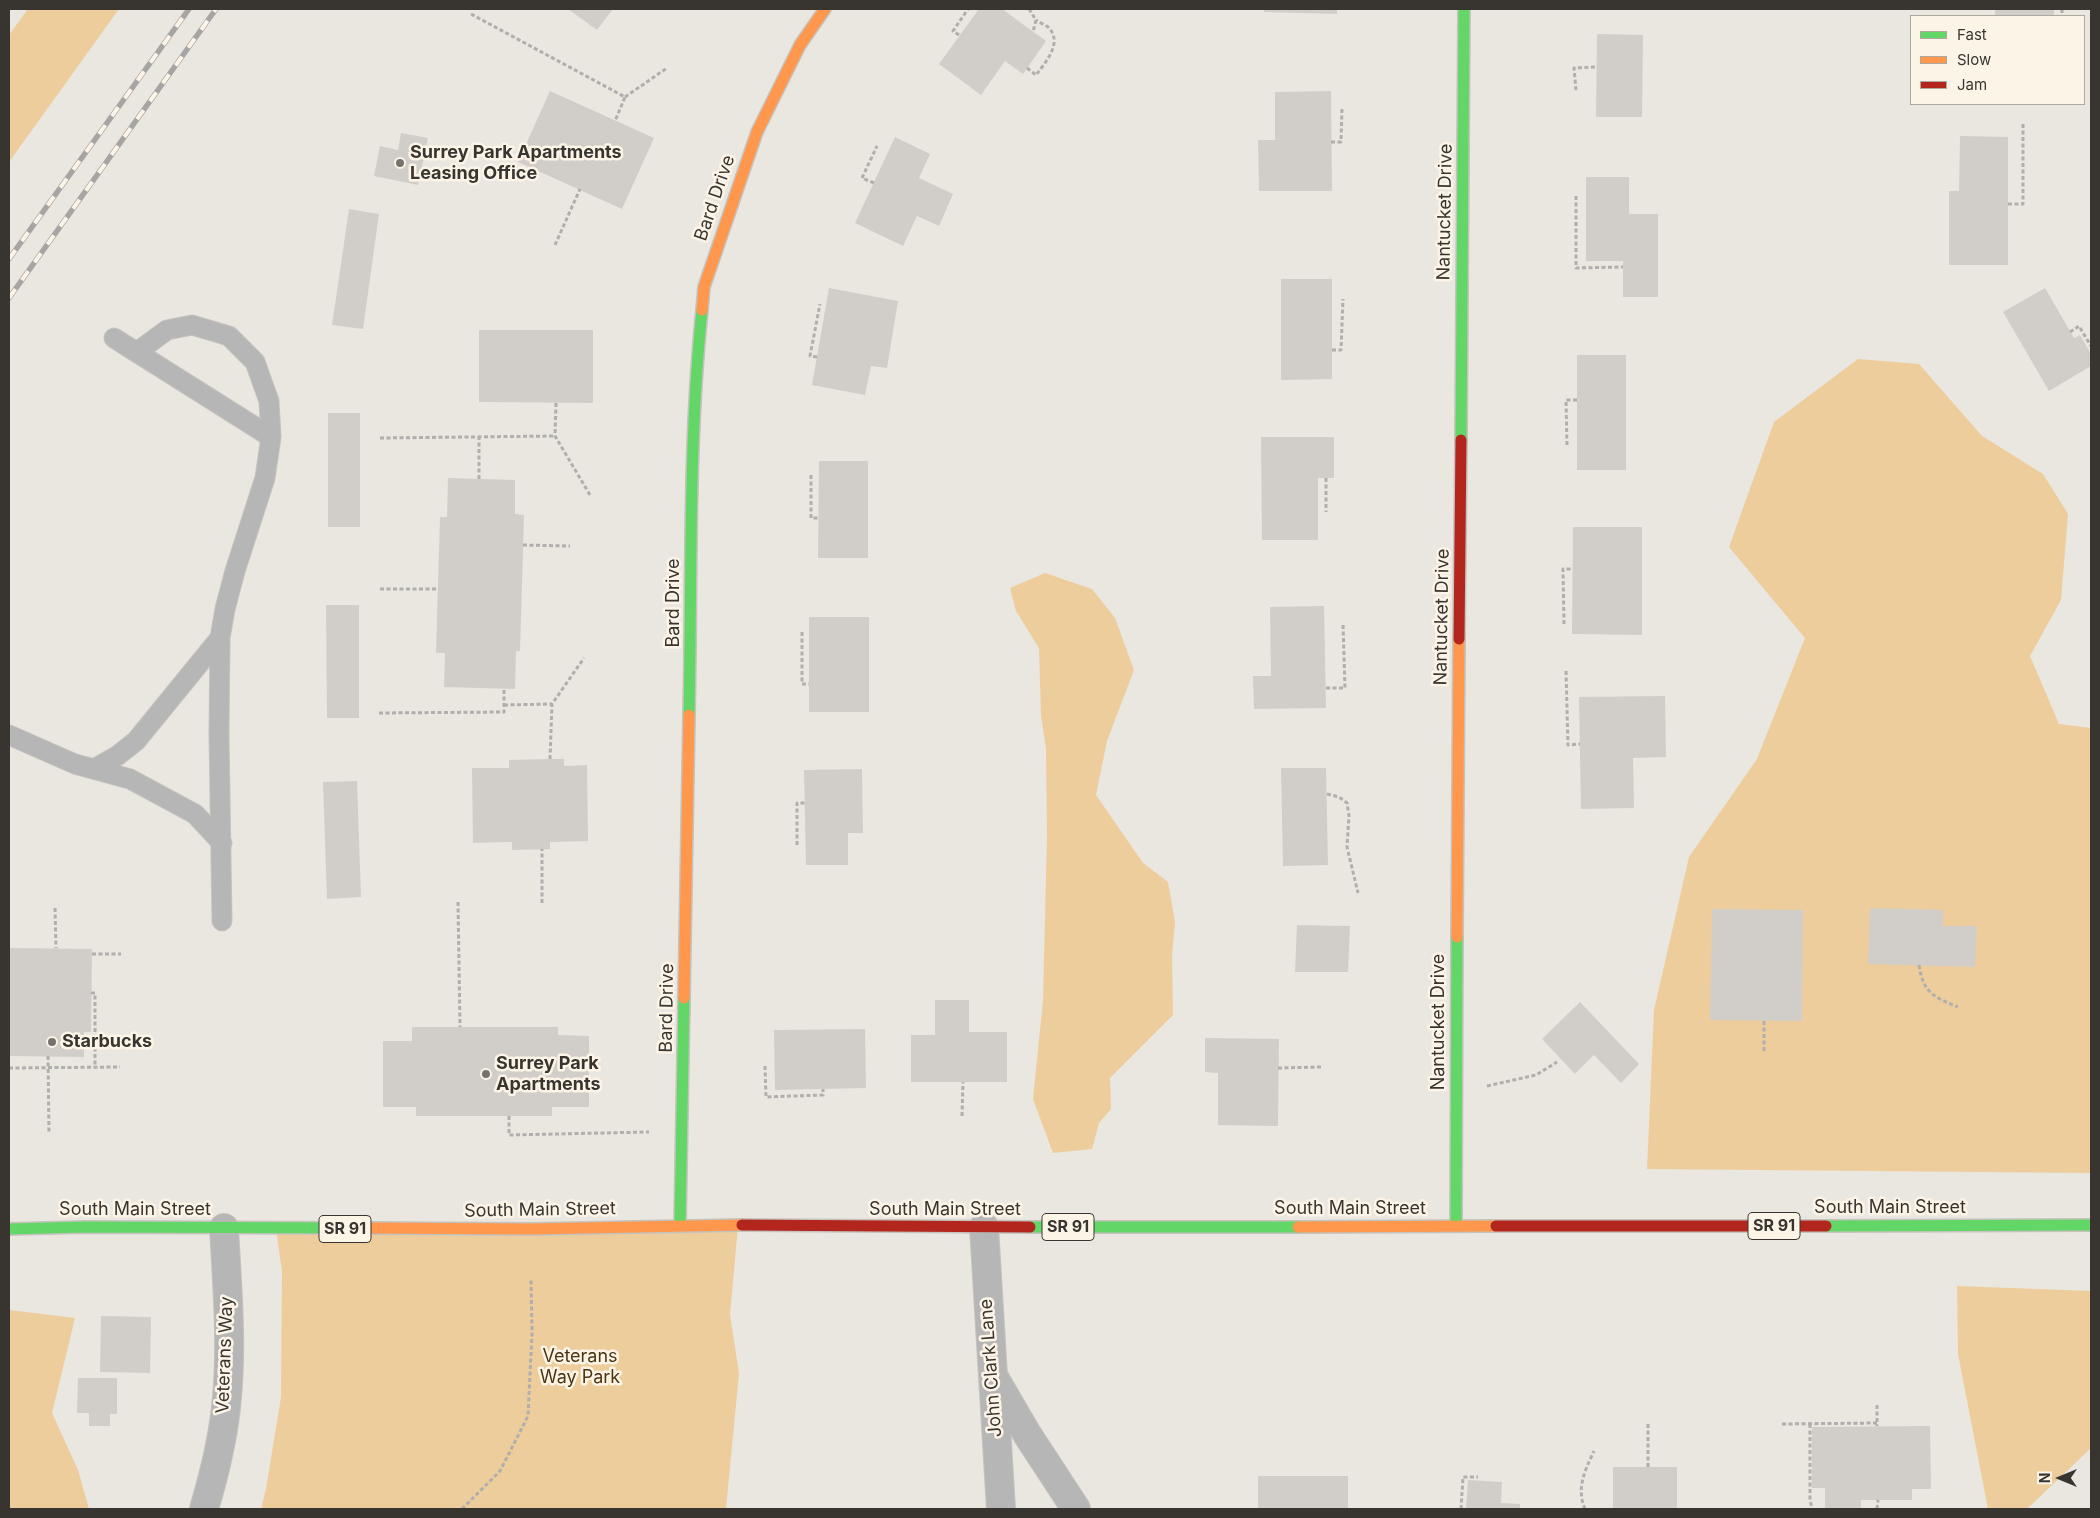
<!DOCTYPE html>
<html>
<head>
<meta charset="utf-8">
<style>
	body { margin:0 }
	#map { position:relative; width:2100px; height:1518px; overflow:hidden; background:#eae6e0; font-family:Inter,sans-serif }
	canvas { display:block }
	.frame { position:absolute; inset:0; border:10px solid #383530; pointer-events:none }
	.legend { position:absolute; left:1910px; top:15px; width:175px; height:90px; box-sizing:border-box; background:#fdf4e8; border:1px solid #aea89e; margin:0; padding:6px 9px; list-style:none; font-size:15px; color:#383530 }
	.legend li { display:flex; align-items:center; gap:10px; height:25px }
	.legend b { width:25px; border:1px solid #aea89e }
	.north { position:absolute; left:2035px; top:1453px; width:50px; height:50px; -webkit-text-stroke:4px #fdf4e8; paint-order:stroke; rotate:270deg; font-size:14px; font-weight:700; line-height:20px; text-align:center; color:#383530 }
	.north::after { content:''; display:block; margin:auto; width:18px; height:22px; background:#383530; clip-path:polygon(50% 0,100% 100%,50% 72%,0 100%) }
</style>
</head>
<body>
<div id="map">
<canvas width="2100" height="1518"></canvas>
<div class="frame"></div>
<ul class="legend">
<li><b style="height:6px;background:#63d668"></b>Fast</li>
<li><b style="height:6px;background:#ff974d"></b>Slow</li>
<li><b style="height:6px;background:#b3261e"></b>Jam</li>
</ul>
<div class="north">N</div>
</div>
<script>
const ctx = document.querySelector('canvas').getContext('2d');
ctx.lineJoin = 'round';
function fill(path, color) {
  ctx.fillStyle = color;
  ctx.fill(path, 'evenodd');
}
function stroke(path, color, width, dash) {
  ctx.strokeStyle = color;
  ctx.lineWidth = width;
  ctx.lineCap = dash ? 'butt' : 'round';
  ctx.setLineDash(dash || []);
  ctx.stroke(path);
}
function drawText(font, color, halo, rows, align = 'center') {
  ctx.font = font + ' Inter,sans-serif';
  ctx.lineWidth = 5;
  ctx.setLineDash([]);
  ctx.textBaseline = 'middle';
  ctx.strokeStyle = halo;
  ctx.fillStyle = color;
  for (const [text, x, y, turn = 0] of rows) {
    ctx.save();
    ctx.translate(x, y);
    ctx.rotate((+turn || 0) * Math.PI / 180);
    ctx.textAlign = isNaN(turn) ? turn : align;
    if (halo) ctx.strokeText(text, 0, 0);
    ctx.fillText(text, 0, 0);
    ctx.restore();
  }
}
fill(new Path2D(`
	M28,9H119L9,162V35Z
	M1858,359L1919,364L1982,436L2043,474L2068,514L2061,600L2030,656L2059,724L2091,728V1173L1647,1169L1654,1010L1689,857L1757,759L1805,638L1729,547L1774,422Z
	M1045,573L1092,589L1115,618L1134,670L1107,741L1096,795L1143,863L1168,882L1175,922L1172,955L1173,1015L1110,1078L1111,1109L1099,1123L1092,1149L1053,1153L1033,1099L1043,1001L1047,835L1046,749L1041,715L1039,648L1016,611L1010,588Z
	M738,1226L730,1315L739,1373L726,1509H261L266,1489L281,1397L282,1271L276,1229Z
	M1957,1286L2091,1291V1448L2027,1509H1988L1958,1354Z
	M9,1310L75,1318L52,1413L78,1470L89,1509H9Z`), '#edcd9c');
fill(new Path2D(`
	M568,9H613L597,30Z
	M979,9H1002L1046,41L1023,74L1005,61L981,95L939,64Z
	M1264,9H1337V14L1264,12Z
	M1995,9H2054V16H1995Z
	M1597,34L1643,35L1642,117H1596Z
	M550,91L654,138L622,209L518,162Z
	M1331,91L1332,191H1259L1258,140H1275V92Z
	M401,133L428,138L418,185L374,176L380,146L398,150Z
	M1960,136L2008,137V265H1949V191H1959Z
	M895,137L930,154L919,178L953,194L939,226L917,216L903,246L855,223Z
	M1586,177H1629V214H1658V297H1623V261H1586Z
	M349,209L379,214L363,329L332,325Z
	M1281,279H1332V379L1281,380Z
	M829,288L898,301L887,368L871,366L865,395L812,385Z
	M2045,288L2074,338L2080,335L2091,354V366L2049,391L2003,312Z
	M479,330H593V403L479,402Z
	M1577,355H1626V470H1577Z
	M328,413H360V527H328Z
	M1261,437H1334V478H1318V540H1262Z
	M819,461H868V558H818Z
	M448,478L515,480V514L524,515L520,651H516L515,689L444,687L445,653H436L440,517H447Z
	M1573,527H1642V635L1572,634Z
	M326,605H359V718H327Z
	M1324,606L1326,708L1254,709L1253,676H1271L1270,607Z
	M809,617H869V712H809Z
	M1665,696L1666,757L1633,758L1634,808L1581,809L1579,697Z
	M550,759H564V766L587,765L588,841L550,842V849L512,850V842L473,843L472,768H509V760Z
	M1281,768H1326L1328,865L1283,866Z
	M862,769L863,833H848V865H806L804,770Z
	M357,781L361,897L327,899L323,782Z
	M1870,908L1943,910V926H1977L1975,967L1868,964Z
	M1712,909L1803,910L1802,1021L1710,1020Z
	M1297,925L1350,926L1348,972H1295Z
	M9,948L92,949L91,1032H84V1057L9,1056Z
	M935,1000H969V1032H1007V1082H911V1035H935Z
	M1580,1002L1639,1064L1621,1083L1594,1055L1575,1074L1542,1039Z
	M412,1027H558V1035L589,1036V1107H552V1116H416V1107H383V1041H412Z
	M865,1029L866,1088L775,1090L774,1030Z
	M1205,1038L1279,1039L1278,1126L1218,1125V1073L1205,1072Z
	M101,1316L151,1317L150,1373L100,1372Z
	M78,1378H117V1414H110V1426H89V1413H77Z
	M1930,1426L1931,1489H1912V1500H1861V1509H1825V1488H1812V1427Z
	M1613,1467H1677V1509H1613Z
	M1258,1476H1348V1509H1258Z
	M1468,1480L1502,1482L1501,1503L1520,1504V1509H1466Z`), '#d1cec9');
const lane = new Path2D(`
	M114,338L271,437
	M137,352L167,330L192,325L229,336L255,362L269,401L271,437L265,478L235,571L225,609L220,638L219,734L222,921
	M9,735L75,764L130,779L195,814L222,843
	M94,769L117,756L136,741L220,638`);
const street = new Path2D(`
	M984,1227L1001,1509
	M995,1379L1027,1434L1076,1509
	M204,1509C215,1472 224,1435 227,1397C232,1341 227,1283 224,1228`);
const fast = new Path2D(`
	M1461,440L1464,9
	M689,715C692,579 688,446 702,310
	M680,1225L684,998
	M1456,1226L1457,937
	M1826,1226L2091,1225
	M1030,1227H1298
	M9,1229L84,1227L366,1228`);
const slow = new Path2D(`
	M702,310L704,287L757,132L800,45L825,9
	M1457,937L1459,639
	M684,998L689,715
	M1298,1227L1496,1226
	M366,1228L531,1229L742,1225`);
const jam = new Path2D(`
	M1459,639L1461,440
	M742,1225L1030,1227
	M1496,1226H1826`);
stroke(lane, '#c6c3be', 21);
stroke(street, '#c6c3be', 30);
stroke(fast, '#c6c3be', 14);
stroke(slow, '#c6c3be', 14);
stroke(jam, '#c6c3be', 14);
stroke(new Path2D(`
	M1029,9L1036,20L1033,32
	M2062,9V16
	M471,14L625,97L615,121
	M959,35L953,31L968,9
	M1027,68L1036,75C1045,63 1063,43 1049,28C1046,25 1040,23 1036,20
	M1576,90L1574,68L1597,67
	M625,97L667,68
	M1331,142H1341L1342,108
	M874,183L862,178L877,146
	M1576,196V268L1623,267
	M2008,204H2023V122
	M555,245L580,189
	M2070,332L2079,326L2091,346
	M1332,350H1341L1343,299
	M817,357L810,356L820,304
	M556,403L555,436L590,495
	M380,438L555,436
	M1567,445L1566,400H1577
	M811,475V518H818
	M1326,478V512
	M479,479V437
	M523,545L570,546
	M380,589H438
	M1564,624L1563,569H1573
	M802,632V684H809
	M1566,671L1568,745L1580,744
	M1326,688H1345L1343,624
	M504,705L552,704
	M379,713L504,712V688
	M550,759L552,704L584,658
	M1327,794L1339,797L1347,803L1349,816L1347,847L1358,893
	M797,845V803H805
	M458,902L460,1027
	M542,903V849
	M55,908L56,948
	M92,954H121
	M1919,965C1923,993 1934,997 1958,1007
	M91,993H95V1068
	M1764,1021V1051
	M48,1056L49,1134
	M765,1066L766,1097L823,1095V1089
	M9,1068L120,1067
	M1278,1068L1322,1067
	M1487,1086L1536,1075L1557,1062
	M509,1116V1135L649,1132
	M962,1116L963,1082
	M1877,1405V1426
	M1648,1424V1467
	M1782,1424L1877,1423
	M1810,1424V1499L1812,1509
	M462,1509L500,1471L528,1416L532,1334L531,1278
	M1461,1509L1463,1477H1478
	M1585,1509C1576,1488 1585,1470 1594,1451
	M1877,1509L1878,1500`), '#b0afad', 3, [4, 2.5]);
stroke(lane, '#b6b6b6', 19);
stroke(street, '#b6b6b6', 28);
stroke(fast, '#63d668', 11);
stroke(slow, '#ff974d', 11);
stroke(jam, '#b3261e', 11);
const rail = new Path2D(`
	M9,259L189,9
	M9,298L216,9`);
stroke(rail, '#a7a5a4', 5.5);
stroke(rail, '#fdf4e8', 4, [11]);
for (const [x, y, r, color] of [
	[400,163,5,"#76736e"],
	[52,1042,5,"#76736e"],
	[486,1074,5,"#76736e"]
]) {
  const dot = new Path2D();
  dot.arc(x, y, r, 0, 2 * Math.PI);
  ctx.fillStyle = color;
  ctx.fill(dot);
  stroke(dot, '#fdf4e8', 2);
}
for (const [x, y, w] of [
	[1774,1226,52],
	[1068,1227,52],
	[345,1229,52]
]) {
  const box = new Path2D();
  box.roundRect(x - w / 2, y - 13.5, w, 27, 4);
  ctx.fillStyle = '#fdf4e8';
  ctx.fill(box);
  stroke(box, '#383530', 1);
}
drawText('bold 16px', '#383530', null, [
	["SR 91",1774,1226],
	["SR 91",1068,1227],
	["SR 91",345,1229]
]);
drawText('bold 18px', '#383530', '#fdf4e8', [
	["Surrey Park Apartments",410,153],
	["Leasing Office",410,174],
	["Starbucks",62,1042],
	["Surrey Park",496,1064],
	["Apartments",496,1085]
], 'left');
drawText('18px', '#383530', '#fdf4e8', [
	["Bard Drive",715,198,-71],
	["Nantucket Drive",1445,212,-89],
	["Bard Drive",674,603,-90],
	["Nantucket Drive",1442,617,-89],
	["Bard Drive",667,1008,-89],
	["Nantucket Drive",1439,1022,-90],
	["South Main Street",1890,1208],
	["South Main Street",1350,1209],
	["South Main Street",135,1210],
	["South Main Street",540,1210,-1],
	["South Main Street",945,1210],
	["Veterans Way",225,1355,-88],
	["John Clark Lane",991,1368,-94]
]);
drawText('18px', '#4c350f', '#fdf4e8', [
	["Veterans",580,1357],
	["Way Park",580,1378]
]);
</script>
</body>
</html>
